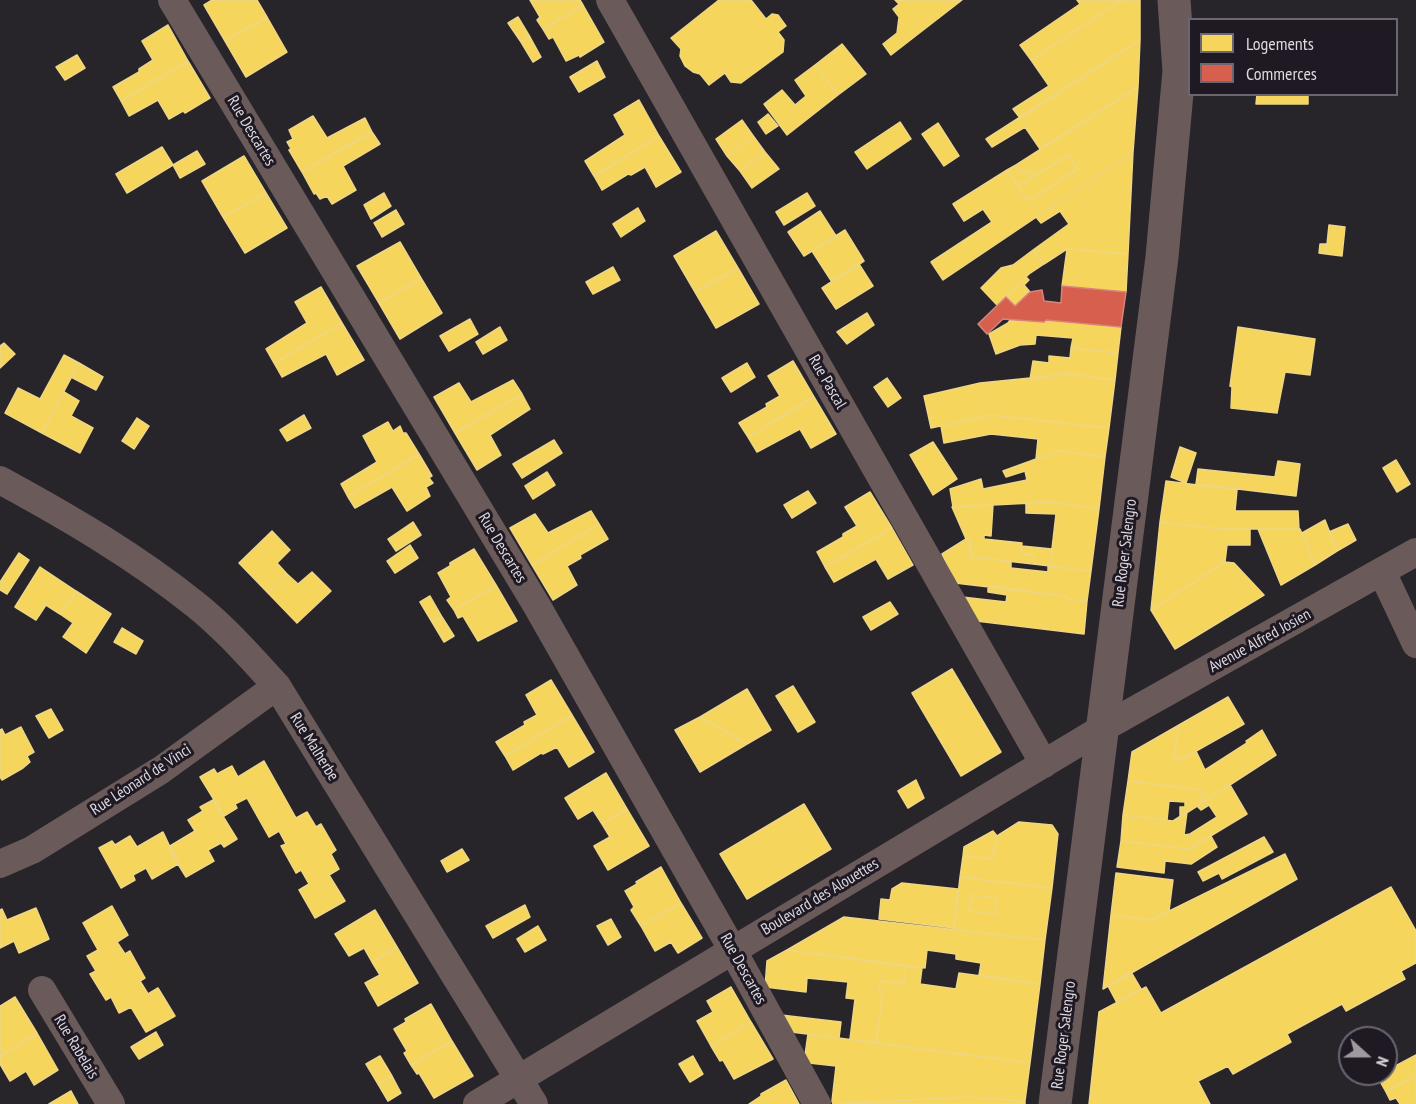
<!DOCTYPE html>
<html>
<head>
<meta charset="utf-8">
<style>
	body { margin:0 }
	#map { position:relative; width:1416px; height:1104px; overflow:hidden; background:#28252a; font-family:"PT Sans Narrow",sans-serif }
	canvas { display:block }
	.legend { position:absolute; left:1188px; top:18px; width:210px; height:78px; box-sizing:border-box; background:#1f1923; border:2px solid #6b666f; margin:0; padding:8px 10px; list-style:none; font-size:18px; color:#ddd9e0 }
	.legend li { display:flex; align-items:center; gap:12px; height:30px }
	.legend b { width:30px; border:2px solid #6b666f }
	.north { position:absolute; left:1338px; top:1026px; width:60px; height:60px; box-sizing:border-box; background:#1f1923; border:2px solid #6b666f; border-radius:50%; rotate:111deg; font-size:16px; font-weight:700; line-height:24px; text-align:center; color:#ddd9e0 }
	.north::after { content:''; display:block; margin:auto; width:21px; height:27px; background:#9e9aa0; clip-path:polygon(50% 0,100% 100%,50% 72%,0 100%) }
</style>
</head>
<body>
<div id="map">
<canvas width="1416" height="1104"></canvas>
<ul class="legend">
<li><b style="height:16px;background:#f6d55c"></b>Logements</li>
<li><b style="height:16px;background:#d6604d"></b>Commerces</li>
</ul>
<div class="north">N</div>
</div>
<script>
const ctx = document.querySelector('canvas').getContext('2d');
ctx.lineJoin = 'round';
function fill(path, color) {
  ctx.fillStyle = color;
  ctx.fill(path, 'evenodd');
}
function stroke(path, color, width, dash) {
  ctx.strokeStyle = color;
  ctx.lineWidth = width;
  ctx.lineCap = dash ? 'butt' : 'round';
  ctx.setLineDash(dash || []);
  ctx.stroke(path);
}
function drawText(font, color, halo, rows, align = 'center') {
  ctx.font = font + ' "PT Sans Narrow",sans-serif';
  ctx.lineWidth = 6;
  ctx.setLineDash([]);
  ctx.textBaseline = 'middle';
  ctx.strokeStyle = halo;
  ctx.fillStyle = color;
  for (const [text, x, y, turn = 0] of rows) {
    ctx.save();
    ctx.translate(x, y);
    ctx.rotate((+turn || 0) * Math.PI / 180);
    ctx.textAlign = isNaN(turn) ? turn : align;
    if (halo) ctx.strokeText(text, 0, 0);
    ctx.fillText(text, 0, 0);
    ctx.restore();
  }
}
const homes = new Path2D(`
	M212,0H257L267,17L225,41L204,5Z
	M530,0H580L583,5L543,29L537,20L540,17Z
	M719,0H751L766,19L772,14L778,15L786,26L778,32L784,40L783,52L741,83L731,82L725,73L709,85L700,74L693,72L685,66L680,56L681,49L671,38Z
	M895,0H962L891,55L883,44L897,33L899,17L893,9L899,4Z
	M1077,0H1122L1031,60L1020,45L1080,4Z
	M1122,0H1140V40L1020,118L1013,109L1049,86L1031,60Z
	M583,5L604,42L580,57L579,55L566,61L553,37L549,39L543,29Z
	M267,17L287,52L246,77L225,41Z
	M518,17L530,37L521,42L508,23Z
	M168,25L188,61L121,101L113,87L139,72V69L153,60L142,41Z
	M530,37L541,57L533,62L521,42Z
	M1140,40L1138,87L1040,149L1025,127L992,147L986,139Z
	M842,44L866,74L838,95L815,65Z
	M77,55L85,68L65,80L56,67Z
	M188,61L210,98L185,113L183,111L169,119L158,100L129,116L121,101Z
	M597,61L605,77L579,92L570,77Z
	M815,65L838,95L787,135L764,104L782,90L795,105L806,96L795,80Z
	M1138,87L1133,152L943,280L931,262L992,222L983,209L964,221L953,204L1007,170L1028,201L1078,169L1068,155L1032,177L1029,171L1023,174L1016,165Z
	M1257,94H1308V104H1256Z
	M639,100L659,136L594,176L585,161L625,135L614,115Z
	M768,114L778,126L766,134L758,122Z
	M313,116L327,138L365,118L372,132L302,172L289,150L291,149L287,142L293,139L289,130Z
	M742,120L754,137L727,156L716,139Z
	M900,122L911,139L867,169L855,152Z
	M938,123L959,156L944,166L922,134Z
	M372,132L380,144L343,166L356,190L332,204L327,196L320,199L316,193L314,194L302,172Z
	M659,136L681,172L656,187L645,167L631,175L628,174L602,190L594,176Z
	M754,137L765,152L740,171L727,156Z
	M162,147L173,165L127,193L116,174Z
	M197,151L205,164L180,178L173,165Z
	M765,152L779,169L752,188L740,171Z
	M1133,152L1128,254L1067,249L1044,264L1033,250L1069,224L1060,211L1041,223L1036,217Z
	M1068,155L1078,169L1028,201L1018,186Z
	M244,156L266,193L223,217L202,181Z
	M1016,165L1023,174L1029,171L1032,177L1018,186L1007,170Z
	M266,193L287,228L245,253L223,217Z
	M384,193L391,206L371,219L364,205Z
	M807,193L815,206L784,225L776,212Z
	M638,208L645,221L621,237L613,224Z
	M396,210L404,224L382,237L374,223Z
	M820,211L836,236L804,256L788,232Z
	M1329,225L1345,227L1342,256L1326,254Z
	M845,230L864,261L832,282L812,251Z
	M716,231L738,268L695,292L674,256Z
	M400,242L421,278L379,303L357,266Z
	M1320,244H1326V254L1319,253Z
	M1067,249L1128,254L1126,292L1062,286Z
	M1033,250L1044,264L1029,274L997,305L981,288L1001,268L1013,265Z
	M859,264L873,286L836,309L822,288Z
	M613,267L620,280L593,294L586,282Z
	M738,268L759,304L716,328L695,292Z
	M1026,277L1029,280L1024,285L1030,292L1015,306L1006,297Z
	M421,278L442,313L400,339L379,303Z
	M321,287L342,323L274,363L266,349L307,323L295,302Z
	M867,313L874,325L847,344L837,332Z
	M470,319L478,334L449,351L440,336Z
	M1010,320L1044,322L1046,320L1121,327L1118,353L1071,348L1073,338L1036,335L1035,344L1020,345L996,354L989,334L1008,323Z
	M342,323L364,360L337,375L326,354L282,377L274,363Z
	M500,327L507,340L483,354L476,342Z
	M1238,327L1315,339L1310,375L1285,372L1277,413L1231,408L1232,387L1230,386Z
	M4,343L15,354L0,368V346Z
	M1071,348L1118,353L1115,380L1070,374L1030,379L1033,361L1049,363V356L1070,358Z
	M64,355L79,363L42,433L5,413L18,388L40,399Z
	M793,361L814,397L748,437L739,423L767,407L766,404L780,396L768,376Z
	M79,363L103,377L96,390L71,377Z
	M747,363L755,377L731,392L722,378Z
	M1070,374L1115,380L1109,428L991,415L931,428L924,396L980,383Z
	M887,378L901,398L888,407L874,387Z
	M513,380L522,394L455,433L434,397L459,383L471,402Z
	M64,392L79,401L71,416L93,428L80,453L42,433Z
	M522,394L530,409L490,435L501,455L477,470L455,433Z
	M814,397L836,434L811,448L800,429L757,452L748,437Z
	M304,415L311,428L287,441L280,430Z
	M991,415L1109,428L1105,457L1058,451L1036,459L1038,439L991,434L944,443L941,426Z
	M137,418L149,426L134,449L122,441Z
	M388,422L393,431L400,426L403,433H406L419,454L348,497L341,484L377,462L363,436Z
	M554,440L562,453L522,478L513,464Z
	M933,442L957,479L933,495L910,455Z
	M1180,447L1196,453L1186,483L1171,477Z
	M1058,451L1105,457L1099,509L1052,502L953,507L950,489L981,479L983,489L1027,480L1025,471L1006,477L1003,471Z
	M419,454L432,476L429,478L433,483L426,487L430,496L407,511L392,487L355,508L348,497Z
	M1396,460L1410,484L1397,492L1383,468Z
	M1278,461L1300,464L1296,496L1196,484L1198,469L1275,477Z
	M547,472L555,485L533,499L525,486Z
	M1166,481L1237,490L1235,511H1298L1299,529H1222L1160,522Z
	M808,491L816,503L792,518L784,505Z
	M870,492L892,528L825,567L817,552L843,537V534L857,526L845,507Z
	M1052,502L1099,509L1091,571L1050,566L1056,514L1026,513V504Z
	M993,505L991,536L984,535V539L1022,543L1021,553L1034,556L1033,564L971,557L970,540L966,539L952,507Z
	M591,511L599,524L532,565L510,528L535,514L548,533Z
	M1325,520L1337,551L1315,565L1302,533Z
	M413,522L421,535L396,551L388,539Z
	M1160,522L1222,529H1250V545H1227L1225,562L1151,610Z
	M599,524L608,539L580,555L581,558L567,566L577,585L553,600L532,565Z
	M1348,524L1356,540L1337,551L1329,532Z
	M892,528L913,565L888,579L876,559L834,582L825,567Z
	M1258,529H1300L1315,565L1281,585Z
	M272,531L290,550L277,563L287,574L268,593L239,563Z
	M966,539L970,540L971,557L1011,561V568L1048,572V566L1091,571L1087,601L1066,599L1065,596L955,583L942,554Z
	M410,545L418,558L395,573L387,561Z
	M1022,546L1052,549L1050,566L1033,564L1034,556L1021,553Z
	M474,549L496,585L454,610L447,600L451,597L438,573L450,566V563Z
	M19,553L29,560L7,594L0,590V582Z
	M1225,562L1234,563L1264,595L1175,649L1151,610Z
	M40,567L76,591L60,614L46,605L36,620L15,607Z
	M312,572L331,591L297,623L268,593L287,574L298,584Z
	M496,585L517,621L478,641L463,616L458,618L454,610Z
	M988,586L1065,596L1066,599L1087,601L1084,634L976,621L962,597L1006,602L1007,595L988,592Z
	M76,591L111,614L86,653L63,637L73,623L60,614Z
	M430,596L442,617L432,622L420,602Z
	M890,602L898,614L871,630L863,617Z
	M442,617L454,636L444,642L432,622Z
	M122,628L143,641L136,654L114,642Z
	M952,669L1001,752L961,776L912,693Z
	M551,680L572,715L505,756L496,742L525,725L524,722L537,715L526,695Z
	M793,686L815,722L798,732L776,696Z
	M747,689L771,730L747,744L700,717Z
	M1228,697L1244,724L1182,759L1174,758L1179,725Z
	M51,709L63,730L49,738L36,716Z
	M572,715L594,752L569,767L557,747L543,754L541,753L513,770L505,756Z
	M700,717L747,744L700,772L675,730Z
	M1179,725L1174,758L1182,759L1196,751L1205,770L1247,743L1246,741L1262,730L1276,755L1202,803V790L1128,781L1132,752Z
	M21,727L34,752L27,756L30,762L23,768L2,780L0,777V730L2,729L5,735Z
	M264,761L296,818L307,812L316,827L321,824L336,850L331,854L339,869L329,875L345,901L315,918L299,890L309,884L301,870L296,873L281,846L286,844L279,831L269,837L247,798L235,804L237,808L224,816L200,777L214,769L217,774L232,766L238,777Z
	M606,773L627,809L602,824L593,810L578,819L565,798Z
	M916,780L924,798L908,808L898,791Z
	M1128,781L1202,790V803L1180,817V807H1185V802L1169,801L1167,820L1123,815Z
	M1230,785L1247,814L1189,849L1121,841L1123,815L1173,821L1187,812L1184,835L1190,834L1217,817L1209,805L1201,810L1197,806Z
	M213,800L237,839L224,847L221,843L208,850L214,861L186,877L173,856L175,855L170,846L195,831L188,820L203,811L200,807Z
	M804,804L831,849L747,899L720,854Z
	M627,809L649,846L608,870L594,846L610,837L602,824Z
	M1019,822L1052,825L1058,834L1052,888L960,877L963,856L993,859L997,836Z
	M993,831L997,836L993,859L963,856L964,847Z
	M163,832L178,864L152,879L146,868L133,875L135,880L121,888L99,848L112,841L115,845L130,836L137,847Z
	M1211,836L1217,847L1191,864L1165,861L1164,873L1117,867L1121,841L1189,849Z
	M1264,837L1273,852L1222,879L1219,873L1203,881L1198,872Z
	M462,849L469,860L447,872L441,861Z
	M1285,854L1297,879L1103,989L1111,915L1151,920Z
	M661,867L681,903L641,926L631,910L634,907L625,891L637,884L636,882Z
	M1116,873L1173,880L1169,911L1151,920L1111,915Z
	M960,877L1052,888L1045,940L954,930ZM972,895L997,898L995,914L969,911Z
	M902,883L958,889L954,928L879,919L881,899L890,900L892,889Z
	M1391,887L1416,931V963L1401,971L1405,979L1346,1011L1342,1004L1287,1034L1291,1042L1233,1074L1228,1066L1198,1081L1210,1104H1089L1099,1012L1146,987L1161,1013Z
	M972,895L997,898L995,914L969,911Z
	M681,903L702,938L678,953L671,942L655,951L641,926Z
	M525,905L530,917L493,938L486,926Z
	M112,906L128,935L117,942L125,954L130,951L145,978L140,981L148,994L158,988L175,1016L146,1032L131,1007L119,1013L111,997L106,1000L90,974L96,971L87,956L98,950L83,923Z
	M36,908L49,939L19,953L14,941L0,948V910L2,909L7,920Z
	M375,910L397,947L372,962L364,948L349,956L335,934Z
	M844,917L1045,940L1040,984L979,975L981,963L956,959V954L927,950L925,968L787,950Z
	M611,919L621,937L608,945L597,926Z
	M538,926L546,940L525,952L517,939Z
	M397,947L418,983L378,1006L365,983L380,975L372,962Z
	M787,950L906,966L904,983L880,981L879,991H883L876,1043L850,1039L855,999L846,998L848,982L807,978L806,992L765,987L767,961Z
	M906,966L922,968L920,984L956,989L959,973L1040,984L1030,1063L876,1043L883,991H879L880,981L904,983Z
	M1131,972L1141,989L1117,1003L1108,986Z
	M731,987L751,1022L711,1046L697,1021L713,1012L707,1001Z
	M15,997L37,1033L0,1056V1006Z
	M431,1004L452,1041L411,1065L404,1053L407,1051L394,1029L406,1022L405,1019Z
	M781,1015L841,1022L839,1038L791,1032Z
	M751,1022L773,1059L734,1079L723,1060L720,1061L711,1046Z
	M156,1032L163,1045L139,1059L131,1047Z
	M37,1033L58,1070L34,1085L26,1071L10,1081L0,1064V1056Z
	M808,1034L1030,1063L1025,1101L969,1097L833,1104L832,1101L836,1066L809,1063L805,1055Z
	M452,1041L473,1076L434,1098L419,1073L417,1074L411,1065Z
	M1416,1055V1075L1386,1092L1377,1076L1386,1074V1071Z
	M380,1056L392,1076L378,1084L366,1064Z
	M693,1056L703,1074L690,1082L679,1064Z
	M1416,1075V1104H1400L1396,1098L1390,1100L1386,1092Z
	M392,1076L401,1093L388,1101L378,1084Z
	M786,1080L799,1104H749L761,1096V1094Z
	M71,1091L78,1104H49Z
	M969,1097L1025,1101V1104H833Z`);
fill(homes, '#f6d55c');
stroke(homes, '#eed684', 1.5);
const shops = new Path2D(`
	M1062,286L1126,292L1121,327L1046,320L1044,322L1003,319L987,334L978,324L1006,297L1015,306L1030,292L1042,290L1044,301L1061,303Z`);
fill(shops, '#d6604d');
stroke(shops, '#d88479', 1.5);
stroke(new Path2D(`
	M172,0L537,606L732,949L817,1104
	M610,0L1044,764
	M0,480C68,517 135,556 196,605C226,629 251,658 277,686L534,1104
	M1382,572L1416,644
	M0,864L32,850L161,770L277,686
	M42,990L111,1104
	M477,1104L1103,728L1416,552`), '#6a5b5a', 28);
stroke(new Path2D(`
	M1055,1104L1162,257L1179,71L1174,0`), '#6a5b5a', 33);
drawText('16px', '#ddd9e0', '#1f1923', [
	["Rue Descartes",251,131,59],
	["Rue Pascal",827,382,60],
	["Rue Descartes",502,548,59],
	["Rue Roger Salengro",1125,553,-83],
	["Avenue Alfred Josien",1260,641,-29],
	["Rue Malherbe",314,747,58],
	["Rue Léonard de Vinci",141,780,-33],
	["Boulevard des Alouettes",820,897,-31],
	["Rue Descartes",743,969,61],
	["Rue Roger Salengro",1064,1035,-83],
	["Rue Rabelais",76,1047,59]
]);
</script>
</body>
</html>
